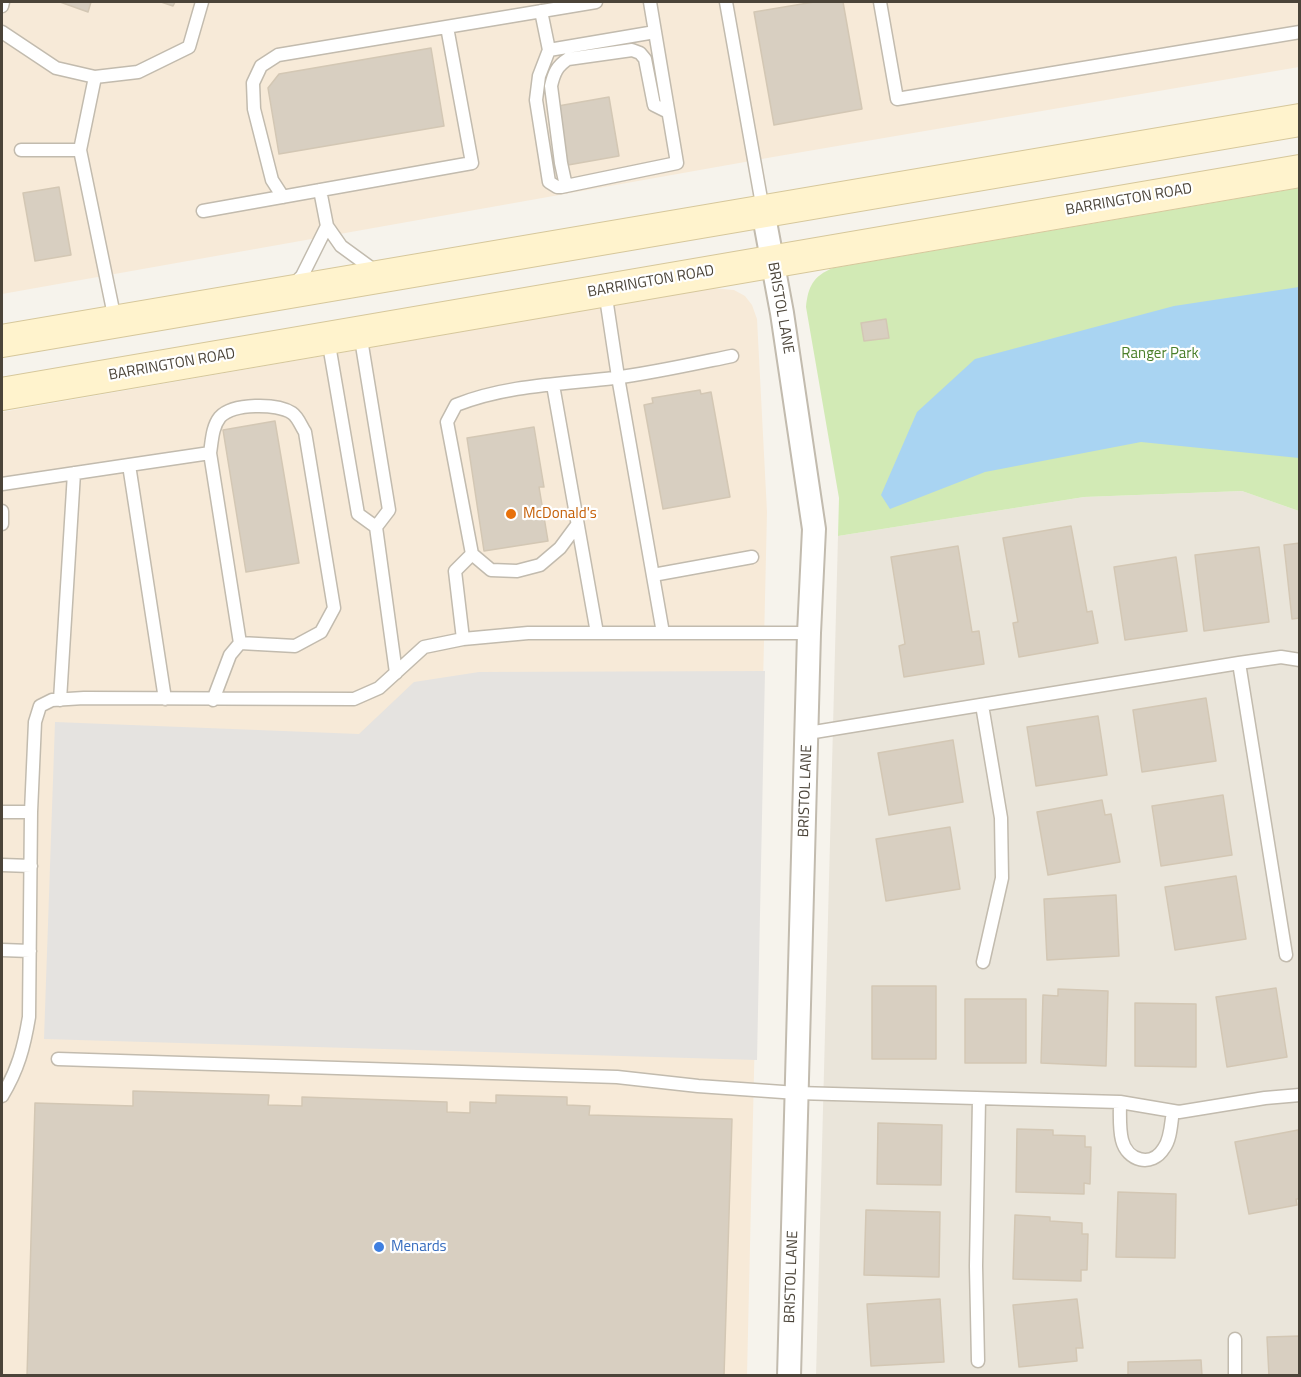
<!DOCTYPE html>
<html>
<head>
<meta charset="utf-8">
<style>
	body { margin:0 }
	#map { position:relative; width:1301px; height:1377px; overflow:hidden; background:#f6f3ec; font-family:"Titillium Web",sans-serif }
	canvas { display:block }
	.frame { position:absolute; inset:0; border:3px solid #4b4439; pointer-events:none }
</style>
</head>
<body>
<div id="map">
<canvas width="1301" height="1377"></canvas>
<div class="frame"></div>
</div>
<script>
const ctx = document.querySelector('canvas').getContext('2d');
ctx.lineJoin = 'round';
function fill(path, color) {
  ctx.fillStyle = color;
  ctx.fill(path, 'evenodd');
}
function stroke(path, color, width, dash) {
  ctx.strokeStyle = color;
  ctx.lineWidth = width;
  ctx.lineCap = dash ? 'butt' : 'round';
  ctx.setLineDash(dash || []);
  ctx.stroke(path);
}
function drawText(font, color, halo, rows, align = 'center') {
  ctx.font = font + ' "Titillium Web",sans-serif';
  ctx.lineWidth = 4.5;
  ctx.setLineDash([]);
  ctx.textBaseline = 'middle';
  ctx.strokeStyle = halo;
  ctx.fillStyle = color;
  for (const [text, x, y, turn = 0] of rows) {
    ctx.save();
    ctx.translate(x, y);
    ctx.rotate((+turn || 0) * Math.PI / 180);
    ctx.textAlign = isNaN(turn) ? turn : align;
    if (halo) ctx.strokeText(text, 0, 0);
    ctx.fillText(text, 0, 0);
    ctx.restore();
  }
}
fill(new Path2D(`
	M1242,491L1299,511V1375L816,1376L838,536L1084,497Z`), '#eae5da');
fill(new Path2D(`
	M2,2H1299V67L773,157L2,294Z
	M711,288L734,290L745,296L752,305L757,319L767,512L747,1375L2,1376V412Z`), '#f7ead8');
fill(new Path2D(`
	M1299,188V511L1242,491L1084,497L838,536L839,498L806,307C808,287 813,276 833,268Z`), '#d2eab5');
fill(new Path2D(`
	M765,671L757,1060L44,1039L55,722L359,734L414,682L479,672Z`), '#e5e3e0');
fill(new Path2D(`
	M1299,287V458L1141,442L985,472L890,509L881,495L917,412L975,359L1174,306Z`), '#a9d4f2');
const building = new Path2D(`
	M60,2H91L88,12Z
	M161,2H175L173,6Z
	M814,2H843L862,109L774,125L754,12Z
	M431,48L444,126L279,154L268,88L279,74Z
	M609,97L619,156L568,165L558,106Z
	M59,187L71,255L35,261L23,193Z
	M886,319L889,338L864,341L861,323Z
	M700,390L701,394L711,392L730,497L663,509L644,405L653,403L652,398Z
	M275,421L299,563L246,572L223,430Z
	M534,427L544,487H539L548,541L484,551L467,438Z
	M1071,526L1087,612L1092,611L1098,643L1019,657L1013,623L1018,622L1003,538Z
	M1300,543V618L1292,619L1284,545Z
	M958,546L972,632L979,631L984,664L904,677L899,646L905,644L891,557Z
	M1259,547L1269,622L1204,631L1195,555Z
	M1176,557L1187,631L1125,640L1114,567Z
	M1206,698L1216,761L1142,772L1133,710Z
	M1098,716L1107,775L1036,786L1027,727Z
	M953,740L963,802L889,815L878,753Z
	M1223,795L1232,855L1161,866L1152,806Z
	M1102,800L1105,815L1111,814L1120,862L1048,875L1037,812Z
	M950,827L960,889L886,901L876,839Z
	M1236,876L1246,939L1175,950L1165,887Z
	M1116,895L1119,956L1047,960L1044,899Z
	M872,986H936V1059H872Z
	M1276,988L1287,1057L1227,1067L1216,997Z
	M1058,989L1108,991L1106,1066L1041,1063L1043,995L1058,996Z
	M965,999H1026V1063H965Z
	M1135,1003L1196,1004V1067L1135,1066Z
	M133,1091L269,1095L268,1105L302,1106V1097L447,1102V1112L470,1113V1102L496,1103V1095L567,1097V1105L590,1106L589,1115L732,1119L724,1376H27L35,1103L133,1106Z
	M878,1123L942,1125L941,1185L877,1184Z
	M1017,1129L1053,1130V1135L1085,1136V1147H1091L1090,1184L1084,1183V1194L1016,1192Z
	M1298,1130L1300,1140V1199H1296L1297,1205L1249,1214L1235,1142Z
	M1118,1192L1176,1194L1175,1258L1116,1257Z
	M866,1210L940,1212L939,1277L864,1275Z
	M1015,1215L1050,1217V1221L1082,1223V1234H1088L1087,1270H1081V1281L1013,1279Z
	M940,1299L944,1362L871,1366L867,1304Z
	M1077,1299L1083,1348H1076L1077,1361L1019,1367L1013,1305Z
	M1300,1336V1376H1269L1267,1337Z
	M1201,1360L1202,1376H1128V1362Z`);
fill(building, '#d8cfc1');
stroke(building, '#d3c7b4', 1.5);
const lane = new Path2D(`
	M726,2L763,210
	M880,2L897,99L1300,32
	M2,6L3,2
	M541,11L549,50L539,76L536,100L549,182L557,187H561L677,163L650,2
	M2,32L56,68L95,77L138,72L189,47L202,2
	M549,50L655,32
	M95,77L80,150L115,320
	M21,150H80
	M566,186L561,163L551,86C554,73 557,66 568,59L632,50L640,53L645,59L654,105L668,112
	M320,190L327,226L341,246L378,273
	M283,197L272,180L254,109L253,83L261,66L278,55L596,2
	M203,211L472,163L447,27
	M294,284L302,276L327,226
	M605,291L618,377L663,633
	M360,333L389,510L376,527
	M328,339L358,514L376,527L396,673
	M553,385L597,633
	M129,465L210,453
	M2,484L129,465L165,699
	M2,511V524
	M577,525L560,548L540,565L517,571L491,570L472,554L447,422L456,405C506,385 562,384 614,378C653,373 693,364 732,356
	M653,575L752,557
	M463,639L455,571L472,554
	M1239,663L1286,955
	M60,700L74,473
	M213,700L230,655L240,643L210,453C212,441 212,427 220,417C233,403 277,403 292,413C298,417 301,426 305,432L334,608L321,632L295,646L240,643
	M982,705L1001,818L1002,878L983,962
	M808,733L1239,663L1281,657L1300,660
	M2,812H31
	M2,865L31,866
	M2,950L30,951
	M58,1059L617,1077L698,1086L797,1093L1120,1102L1179,1112L1265,1098L1300,1095
	M2,1096C18,1070 24,1047 29,1017L31,812L35,722L40,706L52,700L84,698L354,699L379,688L424,647L463,639L528,633H809
	M1120,1102C1120,1114 1119,1128 1122,1140C1127,1161 1152,1168 1164,1148C1171,1139 1171,1122 1173,1111
	M1235,1339V1376
	M978,1361L976,1266L979,1099`);
const street = new Path2D(`
	M763,211L782,313L814,529L809,633L789,1376`);
const secondary = new Path2D(`
	M2,341L1300,120
	M2,394L1300,171`);
stroke(lane, '#c2bbae', 15);
stroke(street, '#c2bbae', 26);
stroke(secondary, '#d6c79b', 34);
stroke(lane, '#fff', 12);
stroke(street, '#fff', 22);
stroke(secondary, '#fff3cd', 32);
for (const [x, y, r, color] of [
	[511,514,6,"#e8710a"],
	[379,1247,6,"#3f7fe0"]
]) {
  const dot = new Path2D();
  dot.arc(x, y, r, 0, 2 * Math.PI);
  ctx.fillStyle = color;
  ctx.fill(dot);
  stroke(dot, '#fff', 2);
}
drawText('15px', '#4b4439', '#fff', [
	["BARRINGTON ROAD",1129,200,-10],
	["BARRINGTON ROAD",651,282,-10],
	["BRISTOL LANE",780,308,80],
	["BARRINGTON ROAD",172,365,-10],
	["BRISTOL LANE",806,791,-88],
	["BRISTOL LANE",792,1277,-88]
]);
drawText('15px', '#4a7f2a', '#fff', [
	["Ranger Park",1160,354]
]);
drawText('15px', '#c56008', '#fff', [
	["McDonald's",523,514]
], 'left');
drawText('15px', '#366cbe', '#fff', [
	["Menards",391,1247]
], 'left');
</script>
</body>
</html>
